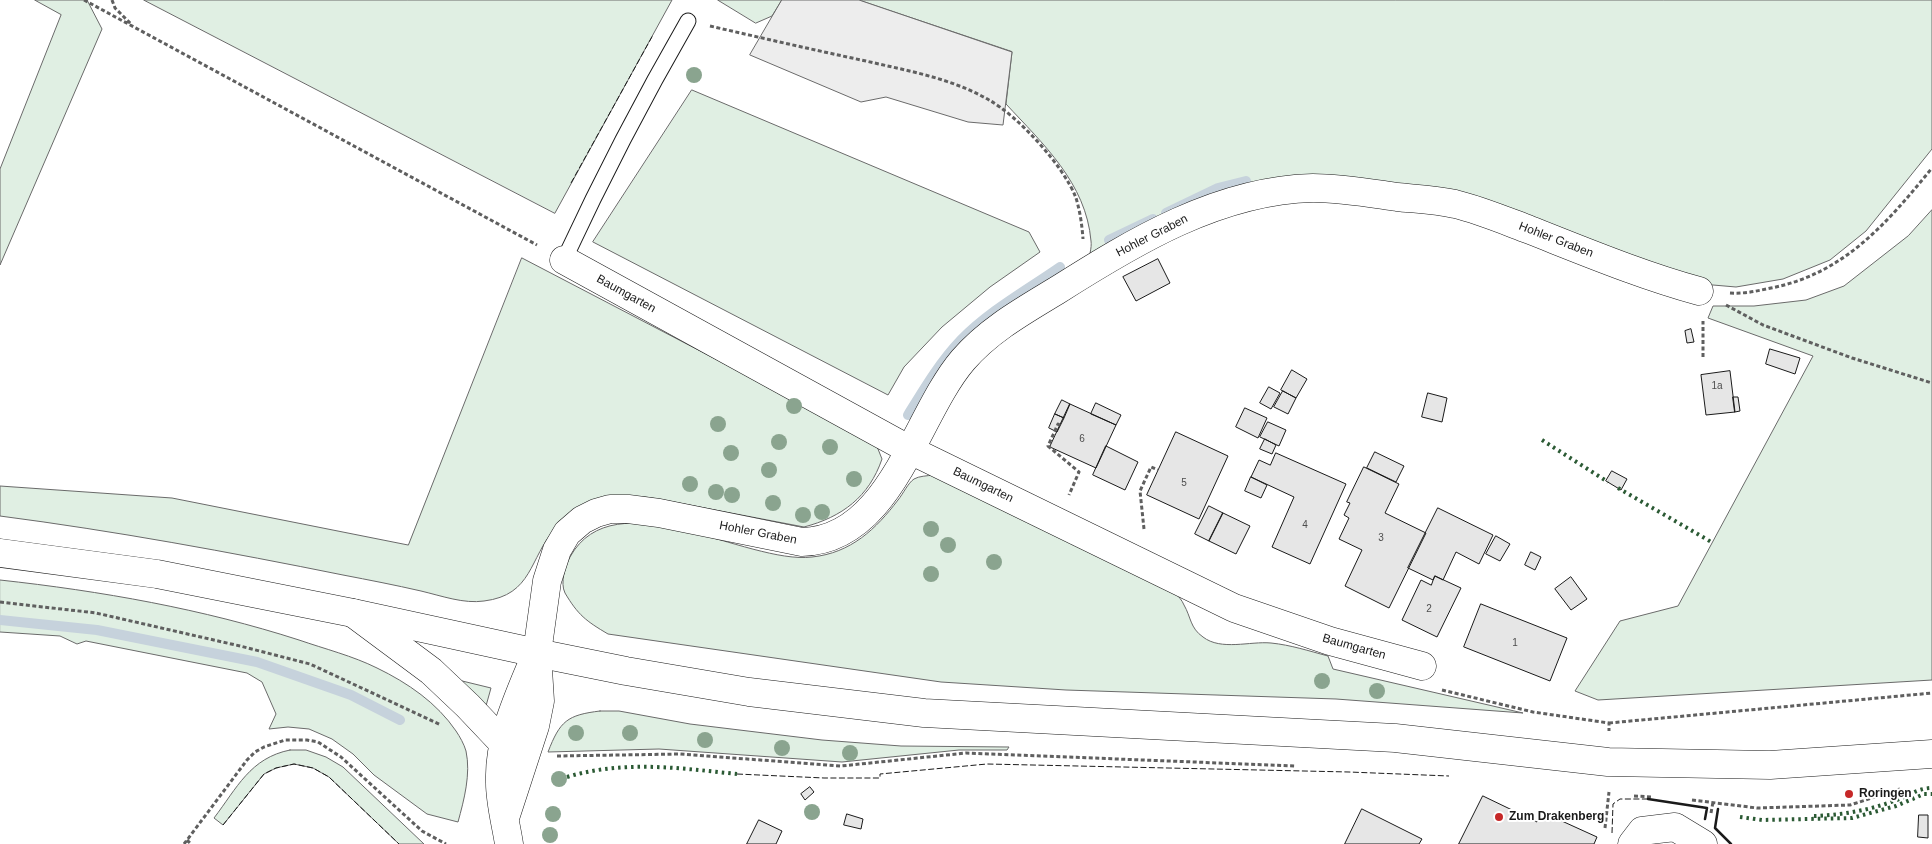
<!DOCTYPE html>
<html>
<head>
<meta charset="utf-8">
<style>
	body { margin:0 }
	canvas { display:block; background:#fff }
</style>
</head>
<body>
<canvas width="1932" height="844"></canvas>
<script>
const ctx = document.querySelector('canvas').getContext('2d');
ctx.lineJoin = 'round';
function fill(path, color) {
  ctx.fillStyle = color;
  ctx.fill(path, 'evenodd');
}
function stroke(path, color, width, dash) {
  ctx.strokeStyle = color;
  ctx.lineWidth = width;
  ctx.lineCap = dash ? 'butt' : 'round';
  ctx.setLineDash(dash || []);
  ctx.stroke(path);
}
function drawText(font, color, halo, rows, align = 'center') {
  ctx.font = font + ' Helvetica,sans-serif';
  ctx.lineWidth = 4;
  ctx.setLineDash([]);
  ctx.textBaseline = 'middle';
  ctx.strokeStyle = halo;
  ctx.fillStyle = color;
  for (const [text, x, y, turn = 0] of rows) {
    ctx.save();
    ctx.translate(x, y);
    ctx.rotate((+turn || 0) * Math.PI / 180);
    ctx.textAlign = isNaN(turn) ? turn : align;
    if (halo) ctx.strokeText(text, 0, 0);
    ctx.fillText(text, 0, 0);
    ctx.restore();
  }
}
const green = new Path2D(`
	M35,0H87L102,29L0,265V169L61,15Z
	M144,0H672L555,213Z
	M718,0H782L772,16L756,23Z
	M859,0H1932V149L1866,231L1830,260L1783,279L1736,287L1690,283L1510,213L1307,182L1088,263C1089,256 1092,248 1091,241C1086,183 1043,144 1006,104L1012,52Z
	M692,90L1029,232L1040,252L990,287L942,327L904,367L888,395L593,242Z
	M1932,210V680L1598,700L1575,691L1620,621L1678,606L1813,356L1708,318L1713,306H1754L1806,300L1844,286L1908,236Z
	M522,258L867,438L878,449L882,459C869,497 842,517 804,527L658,499C651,498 642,496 636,497C625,499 560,524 555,529C529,558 533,595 484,601C464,604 442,596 421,591C395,585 369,580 343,575C229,552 115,531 0,516V486L172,498L408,545Z
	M933,475L1175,593C1178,596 1182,600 1184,605C1191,617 1190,628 1203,637C1221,651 1250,641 1271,643C1291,645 1309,651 1328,656L1333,669L1523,713L1336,699L1066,690L941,682L608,634C586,621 578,615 565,593C560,583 565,566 570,557C614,477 747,565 812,557C851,553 876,529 898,500C903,494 908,483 914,479C919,476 927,476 933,475Z
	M0,580C101,591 203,609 299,640C325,649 353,656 377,668C408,683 437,703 456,731C460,737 464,744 466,751C471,774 464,800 458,822L427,814L374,775L353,754L332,739L309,729L288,727L269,729L276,714L262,682L247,673L86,641L77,644L60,636L0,632Z
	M450,678L491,688L484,713Z
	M600,711H619L690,724L822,740L901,746L1009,747L1007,750H959L842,762L659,749L548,752C560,721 567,715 600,711Z
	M290,750H306L326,757L343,767L424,844H399L329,777L313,768L294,764L276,768L264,774L223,825L214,818C237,788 250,758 290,750Z`);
fill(green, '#e0efe3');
stroke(green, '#6a6a6a', 1);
const parking = new Path2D(`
	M782,0H859L1012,52L1003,125L968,122L886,97L861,102L750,55Z`);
fill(parking, '#ededed');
stroke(parking, '#6a6a6a', 1);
stroke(new Path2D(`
	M1166,213L1218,188L1246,181
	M1109,240L1153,219
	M908,415C924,389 940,362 961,340C989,311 1027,290 1060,267
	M0,620L97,630L257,662L351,695L400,720`), '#c6d2dc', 10);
const building = new Path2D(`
	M1158,259L1170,283L1136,301L1123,277Z
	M1691,329L1694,342L1687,343L1685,331Z
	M1770,349L1800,358L1795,374L1766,364Z
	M1292,370L1307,379L1296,398L1281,390Z
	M1730,371L1735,412L1706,415L1701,375Z
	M1269,387L1280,393L1271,409L1260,403Z
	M1283,391L1296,398L1288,414L1274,407Z
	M1428,393L1447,398L1442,422L1422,417Z
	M1733,397H1738L1740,411L1735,412Z
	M1062,400L1070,404L1064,418L1055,414Z
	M1096,403L1121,415L1116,425L1091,414Z
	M1070,404L1116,425L1096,468L1050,447Z
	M1245,408L1267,418L1258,438L1236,427Z
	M1055,414L1064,418L1057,432L1049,428Z
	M1268,422L1286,430L1279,446L1260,437Z
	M1176,432L1228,456L1199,519L1147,495Z
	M1265,439L1276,445L1272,454L1260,449Z
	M1106,446L1138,462L1125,490L1093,475Z
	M1375,452L1404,466L1396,482L1367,468Z
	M1276,453L1346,484L1310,564L1272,547L1294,497L1251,477L1259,460L1270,465Z
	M1364,467L1399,484L1385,513L1426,533L1389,608L1345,586L1362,550L1339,539L1349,518L1344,515L1350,503L1347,502Z
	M1612,471L1627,479L1621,490L1606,481Z
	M1251,477L1267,485L1261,498L1245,491Z
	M1209,506L1223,513L1209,541L1195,534Z
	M1438,508L1493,535L1479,564L1456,552L1443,580L1435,576L1433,580L1408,568Z
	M1223,513L1250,526L1236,554L1209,541Z
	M1496,536L1510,544L1500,561L1486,554Z
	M1531,552L1541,557L1535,570L1525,565Z
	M1435,576L1461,588L1437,637L1402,620L1421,580L1431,585Z
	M1571,577L1587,599L1571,610L1555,589Z
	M1481,604L1567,638L1550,681L1464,647Z
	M810,787L814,792L805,800L801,794Z
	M1483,796L1537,822L1542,812L1597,837L1594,844H1459Z
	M1362,809L1422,839L1419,844H1345Z
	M847,814L863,819L861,829L844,825Z
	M1919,815H1928V838L1918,837Z
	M759,820L782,831L776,844H747Z`);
fill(building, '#e6e6e6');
stroke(building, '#1a1a1a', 1);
const lane = new Path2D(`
	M564,260C602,178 643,99 688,21`);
const street = new Path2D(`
	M564,260L910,450L1234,608L1330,641L1422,666
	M353,613L431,671L468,706L504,744
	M505,818L535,726L540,701L537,653L547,581L557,550L567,533L582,520L596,513L610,509H628L659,513L802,542C891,540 915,416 963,360C989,330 1023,311 1056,291C1133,242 1219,190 1313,188C1341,188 1369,193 1397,197C1416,199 1436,200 1455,204C1480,210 1506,221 1530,230C1586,252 1641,275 1699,291
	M509,844C506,824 500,803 500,783C498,739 519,696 535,657
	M1632,844L1642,831L1675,827L1703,844`);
const primary = new Path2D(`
	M0,553L157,574L353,613L537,653L626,671L749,692L924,713L1395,738L1608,762L1770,765L1932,754`);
stroke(lane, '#1a1a1a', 17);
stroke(street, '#1a1a1a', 29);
stroke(primary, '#1a1a1a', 29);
stroke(new Path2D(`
	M84,0L537,245
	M112,0L115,8L131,24
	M710,26C762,38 814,50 866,61C908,71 951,78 989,100C1018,116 1064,166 1076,198C1080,211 1082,225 1083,239
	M1730,293C1744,294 1757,291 1771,288C1844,274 1887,223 1932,168
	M1726,305L1763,325L1852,358L1932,383
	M1703,357V321
	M1060,425L1058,424L1048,446L1079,472L1069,495
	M1144,529L1140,491L1151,467L1158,470
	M0,602L96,613L240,646L310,664L441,725
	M1442,690L1533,712L1609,723V731
	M1609,723L1932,693
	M557,756L680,754L841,766L966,753L1295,766
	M1634,796L1653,797
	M1692,800L1757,808L1850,805L1900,789
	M1711,813L1713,802
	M1605,828L1609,792
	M187,840L191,844
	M184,844L247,760L255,752L264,747L285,740H307L318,742L341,757L422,831L446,844`), '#5f5f5f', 3, [4, 2.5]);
stroke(lane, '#fff', 15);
stroke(street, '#fff', 28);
stroke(primary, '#fff', 28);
stroke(new Path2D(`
	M1542,440L1608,482
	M1618,488L1713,543
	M567,777C623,760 679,768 737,774
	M1814,816C1840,815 1866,811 1891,802C1906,798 1916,788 1932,788
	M1740,817L1762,820L1852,818L1896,806L1924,794H1932`), '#2b5a34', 4, [2.5, 4]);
stroke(new Path2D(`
	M571,183L653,35
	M737,774L824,778H880V774L987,764L1349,772L1449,776
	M223,825L264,774L276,768L294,764L313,768L329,777L399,844
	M1612,833L1613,804L1620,799H1648`), '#1a1a1a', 1, [6, 2.5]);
stroke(new Path2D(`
	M1648,799L1707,808L1705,819
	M1718,809L1715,828L1731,844`), '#1a1a1a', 2.5);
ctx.fillStyle = '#8aa48f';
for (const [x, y] of [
	[694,75],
	[794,406],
	[718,424],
	[779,442],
	[830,447],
	[731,453],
	[769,470],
	[854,479],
	[690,484],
	[716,492],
	[732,495],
	[773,503],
	[822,512],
	[803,515],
	[931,529],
	[948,545],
	[994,562],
	[931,574],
	[1322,681],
	[1377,691],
	[576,733],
	[630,733],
	[705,740],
	[782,748],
	[850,753],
	[559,779],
	[812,812],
	[553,814],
	[550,835]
]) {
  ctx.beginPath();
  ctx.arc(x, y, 8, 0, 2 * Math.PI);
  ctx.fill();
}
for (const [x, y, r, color] of [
	[1849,794,5,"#c62828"],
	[1499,817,5,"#c62828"]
]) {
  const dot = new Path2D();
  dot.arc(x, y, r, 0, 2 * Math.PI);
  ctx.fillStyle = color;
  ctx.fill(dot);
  stroke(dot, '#fff', 2);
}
drawText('10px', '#4d4d4d', null, [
	["1a",1717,386],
	["6",1082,439],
	["5",1184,483],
	["4",1305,525],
	["3",1381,538],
	["2",1429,609],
	["1",1515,643]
]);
drawText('12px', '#1a1a1a', '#fff', [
	["Hohler Graben",1152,236,-27],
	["Hohler Graben",1556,240,21],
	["Baumgarten",626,294,29],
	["Baumgarten",983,485,26],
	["Hohler Graben",758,533,11],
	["Baumgarten",1354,647,16]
]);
drawText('bold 12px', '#1a1a1a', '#fff', [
	["Roringen",1859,794],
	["Zum Drakenberg",1509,817]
], 'left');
</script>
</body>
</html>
